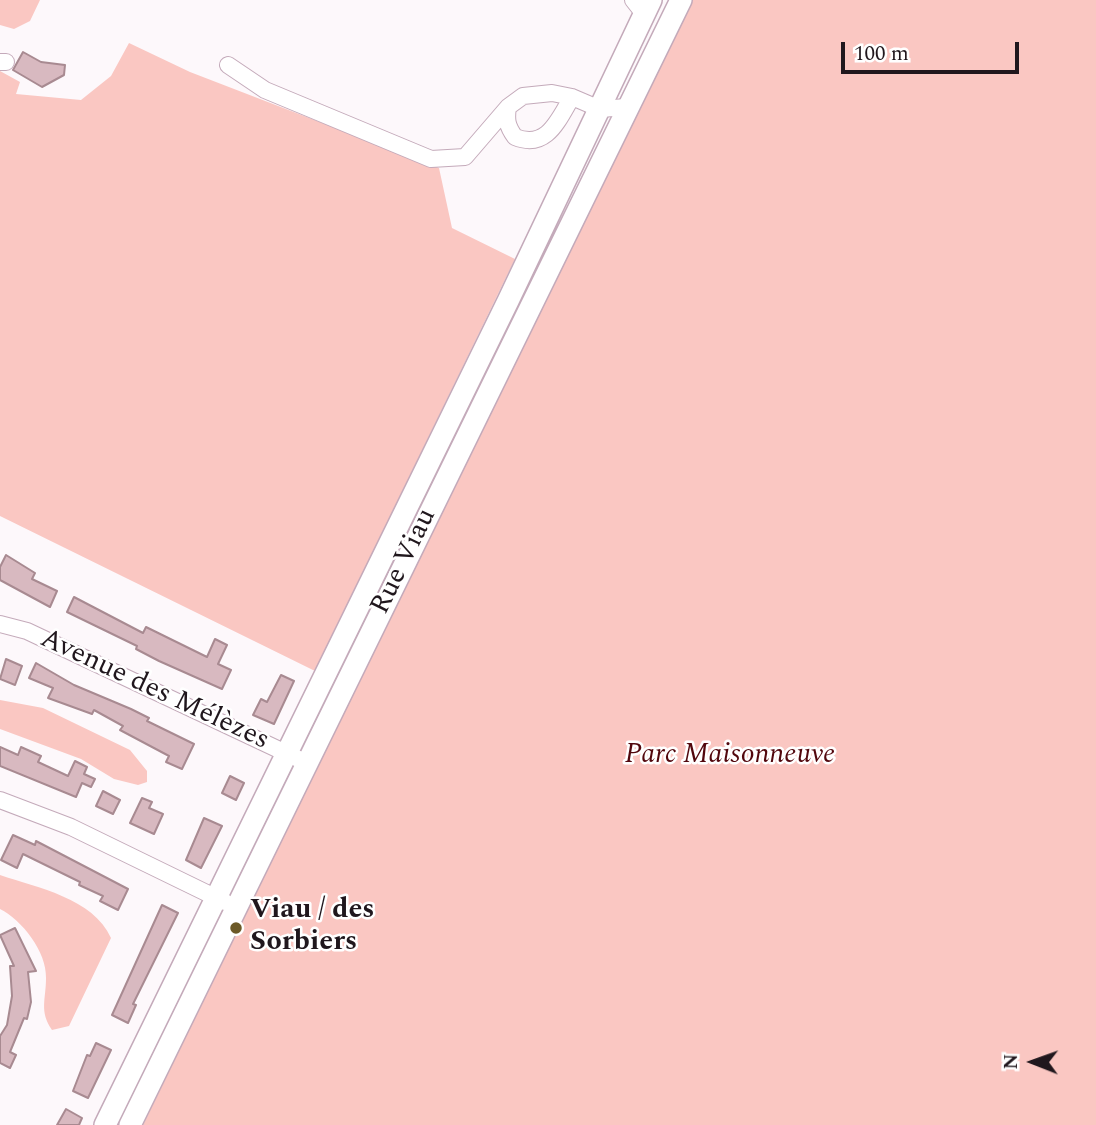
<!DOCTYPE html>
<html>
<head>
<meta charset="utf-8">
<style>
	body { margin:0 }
	#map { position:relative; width:1096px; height:1125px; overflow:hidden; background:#fdf8fb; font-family:Spectral,serif }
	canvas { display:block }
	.north { position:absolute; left:998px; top:1027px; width:70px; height:70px; -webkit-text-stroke:5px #fff; paint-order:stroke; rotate:271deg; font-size:19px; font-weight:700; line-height:28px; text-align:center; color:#20171d }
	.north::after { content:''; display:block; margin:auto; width:24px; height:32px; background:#20171d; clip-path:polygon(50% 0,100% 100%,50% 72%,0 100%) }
	.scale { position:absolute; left:841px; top:42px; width:178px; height:32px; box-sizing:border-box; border:4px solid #20171d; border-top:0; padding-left:9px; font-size:21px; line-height:24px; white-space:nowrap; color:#20171d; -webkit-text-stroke:5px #fff; paint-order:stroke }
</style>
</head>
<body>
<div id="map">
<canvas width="1096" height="1125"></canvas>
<div class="north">N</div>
<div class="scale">100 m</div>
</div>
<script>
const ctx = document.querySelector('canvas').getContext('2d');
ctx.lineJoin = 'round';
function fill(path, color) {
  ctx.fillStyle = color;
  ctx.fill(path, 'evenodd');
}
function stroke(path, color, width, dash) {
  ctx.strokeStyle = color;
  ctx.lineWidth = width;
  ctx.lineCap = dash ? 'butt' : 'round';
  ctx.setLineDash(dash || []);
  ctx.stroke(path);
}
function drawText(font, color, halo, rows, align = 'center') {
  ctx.font = font + ' Spectral,serif';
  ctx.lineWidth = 5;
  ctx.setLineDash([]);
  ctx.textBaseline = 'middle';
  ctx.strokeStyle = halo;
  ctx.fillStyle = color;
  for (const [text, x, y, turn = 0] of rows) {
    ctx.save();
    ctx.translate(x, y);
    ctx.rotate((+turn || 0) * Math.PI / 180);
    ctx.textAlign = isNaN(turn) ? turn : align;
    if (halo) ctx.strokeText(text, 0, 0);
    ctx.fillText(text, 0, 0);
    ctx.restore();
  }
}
fill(new Path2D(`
	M0,0H40L30,21L14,29L0,25Z
	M690,0H1096V1125H143Z
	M129,43L190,72L439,168L452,228L515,259L315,671L0,516V71L20,82L16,94L81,100L111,76Z
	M0,700L43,708L130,750L147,771V782L138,785L114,779L81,759L0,729Z
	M0,875C38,888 93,898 111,938L69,1026L52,1030C39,1011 46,1000 46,978C47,952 22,920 0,909Z`), '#fac7c2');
const building = new Path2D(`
	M23,52L41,62L65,65L64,75L42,87L13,70Z
	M6,555L35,573L32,579L57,591L50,607L0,580V567Z
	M74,597L143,633L146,627L207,657L215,639L227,645L218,664L231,670L222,689L159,661L136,649L137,646L67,612Z
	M6,659L22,666L15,685L0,679Z
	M36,663L74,685L131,709L149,718L147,721L194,744L182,769L166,762L169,756L120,730L123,726L94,710L92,714L48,698L53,688L29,678Z
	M281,675L294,681L274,724L253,715L261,699L267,702Z
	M0,747L18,755L21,747L41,756L38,762L68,776L75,761L87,767L84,774L95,779L91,787L82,783L76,797L0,766Z
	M230,776L244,783L236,800L222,793Z
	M103,791L120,800L113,814L96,806Z
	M142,798L152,802L149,808L163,814L154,834L130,823Z
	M204,818L222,826L201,868L186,860Z
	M13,835L35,845L36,841L128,889L118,910L100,901L103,896L79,885L80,882L23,854L17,868L1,860Z
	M162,905L178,913L133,1004L136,1005L128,1023L112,1015Z
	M15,928L36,971L28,972L31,1002L27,1019L24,1018L10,1052L16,1055L10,1068L0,1063V1036L7,1025L12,996L10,966H14L0,935Z
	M96,1043L111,1050L88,1098L73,1091L87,1055L90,1056Z
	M66,1109L82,1118L79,1125H57Z`);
fill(building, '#d8b9c0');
stroke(building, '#a88a91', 2);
const minor = new Path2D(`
	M633,0L644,14
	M1,62H6
	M228,65L265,90L431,159L465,157L508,107L523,96L552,93L572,97L600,109L627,107
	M508,107C506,120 507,126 515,137C547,150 558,120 572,97
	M0,624L27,631L307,763
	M0,800L71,827L225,902`);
const major = new Path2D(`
	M105,1125L508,301L651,0
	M130,1125L681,0`);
stroke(minor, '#c4aaba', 18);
stroke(major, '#c4aaba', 24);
stroke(minor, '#fff', 16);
stroke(major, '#fff', 21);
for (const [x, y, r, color] of [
	[236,928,7,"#6c5927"]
]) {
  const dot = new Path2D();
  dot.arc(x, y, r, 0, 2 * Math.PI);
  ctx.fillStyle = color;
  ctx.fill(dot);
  stroke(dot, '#fff', 2.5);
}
drawText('28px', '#20171d', '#fff', [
	["Rue Viau",405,562,-64],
	["Avenue des Mélèzes",154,691,25]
]);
drawText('italic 28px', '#52070d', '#fff', [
	["Parc Maisonneuve",730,757]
]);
drawText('bold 28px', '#20171d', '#fff', [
	["Viau / des",250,912],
	["Sorbiers",250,944]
], 'left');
</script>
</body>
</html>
